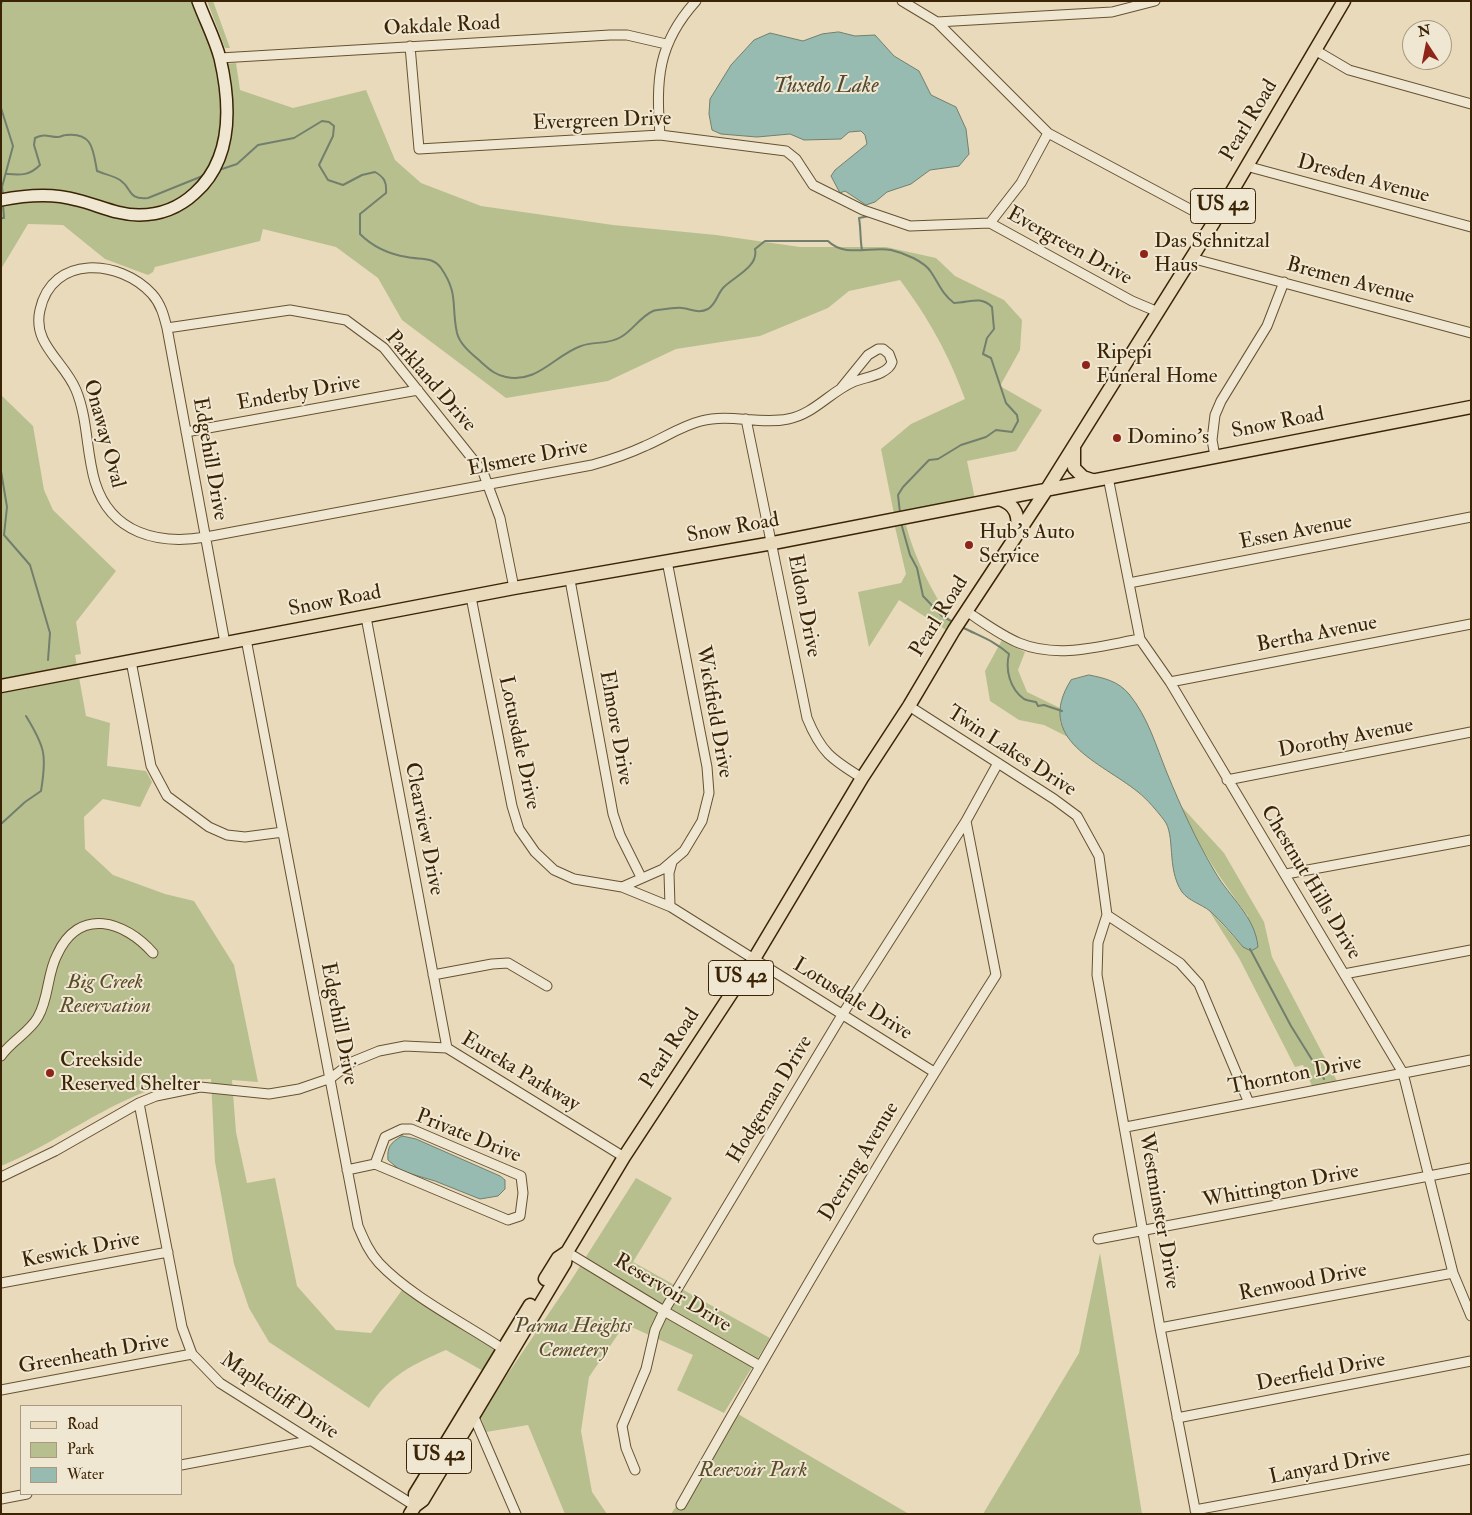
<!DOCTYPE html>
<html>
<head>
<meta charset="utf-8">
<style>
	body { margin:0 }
	#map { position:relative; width:1472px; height:1515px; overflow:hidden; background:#e8daba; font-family:"IM FELL Double Pica",serif }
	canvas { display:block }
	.frame { position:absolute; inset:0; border:2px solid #3b2405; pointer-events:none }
	.legend { position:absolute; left:20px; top:1405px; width:162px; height:90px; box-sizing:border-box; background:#f0e7d2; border:1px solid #a89980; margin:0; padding:6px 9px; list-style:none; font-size:15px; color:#3b2405 }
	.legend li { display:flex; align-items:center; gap:10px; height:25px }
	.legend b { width:25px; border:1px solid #a89980 }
	.north { position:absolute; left:1402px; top:20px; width:50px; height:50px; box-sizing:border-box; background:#f0e7d2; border:1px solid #a89980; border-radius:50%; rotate:349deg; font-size:14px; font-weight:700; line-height:20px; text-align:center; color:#3b2405 }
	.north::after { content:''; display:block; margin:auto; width:18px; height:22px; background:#8f2418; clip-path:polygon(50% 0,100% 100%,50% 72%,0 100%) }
</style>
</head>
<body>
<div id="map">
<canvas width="1472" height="1515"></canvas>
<div class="frame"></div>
<ul class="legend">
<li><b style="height:6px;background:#e8daba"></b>Road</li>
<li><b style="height:14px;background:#b8bf8f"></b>Park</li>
<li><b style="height:14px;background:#97bbb0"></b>Water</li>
</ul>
<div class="north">N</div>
</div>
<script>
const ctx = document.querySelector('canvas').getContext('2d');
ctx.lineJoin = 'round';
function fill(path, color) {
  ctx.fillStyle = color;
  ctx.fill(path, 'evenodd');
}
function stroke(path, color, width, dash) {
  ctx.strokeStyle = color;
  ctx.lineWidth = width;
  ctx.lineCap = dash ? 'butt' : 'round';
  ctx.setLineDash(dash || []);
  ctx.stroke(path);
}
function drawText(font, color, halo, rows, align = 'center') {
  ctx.font = font + ' "IM FELL Double Pica",serif';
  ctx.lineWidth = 4;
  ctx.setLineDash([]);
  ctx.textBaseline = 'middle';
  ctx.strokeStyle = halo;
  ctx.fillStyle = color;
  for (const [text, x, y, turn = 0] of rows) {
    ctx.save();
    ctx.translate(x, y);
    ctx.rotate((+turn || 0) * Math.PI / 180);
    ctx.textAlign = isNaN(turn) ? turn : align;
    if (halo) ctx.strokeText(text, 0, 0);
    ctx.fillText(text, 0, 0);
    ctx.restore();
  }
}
fill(new Path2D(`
	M1,1H200L224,64L236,63L240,90L293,108L366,90L395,160L421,183L481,206L613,225L716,235L800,247H886L936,258L955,276L1004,300L1022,320L1020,350L1000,386L1042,410L1016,451L967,461L975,499L894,514L881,449L911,424L965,399C948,353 929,319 900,280L849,291L828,308L760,336L676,349L608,381L506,398L402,320L378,278L336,247L263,229L260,241L155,267L153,272L148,275L105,259L63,225L28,224L1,269Z
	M207,1H213L230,48H225Z
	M1,395L33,426L44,490L53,510L116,571L76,622L81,654L75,655L86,716L110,723L107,766L146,771L152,782L140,807L103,799L84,817L85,849L113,875L165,894L194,901L234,965L258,1082L232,1080L236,1132L247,1183L275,1178L297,1286L336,1330L371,1333L402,1290L496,1348L483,1371L446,1350C414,1364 387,1376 369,1408L269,1342L249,1308L234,1264L215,1162L211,1079C132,1079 72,1137 1,1166Z
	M906,525C915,560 932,591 951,621L946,630L899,600L869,647L858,592L901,583L906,574L895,527Z
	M1002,640L1025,652L1018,670L1027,692L1060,708V722L1068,737L1044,725L1019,720L990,701L985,671Z
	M1181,806L1224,853L1264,922L1272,957L1337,1081L1312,1086L1303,1065L1295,1067L1239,958L1208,909L1243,947L1248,916C1222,881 1198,847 1181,806Z
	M636,1178L672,1198L633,1262L770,1338L724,1413L677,1390L693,1355L625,1324L589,1377L581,1431L592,1492L607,1514H565L528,1425L486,1432L480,1415L570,1282Z
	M1100,1253L1142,1514H983L1079,1353Z
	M738,1414L909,1514H671Z`), '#b8bf8f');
const water = new Path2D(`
	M839,32L855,36L875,35L894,56L919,71L931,95L956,107L966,129L969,154L959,166L930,170L911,184L887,192L875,202L866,205L845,191L840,193L831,176L835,170L867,144L865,135L861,131L849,132L841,139L804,140L790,134L757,137L721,134L712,130L709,114L710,99L731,65L754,40L770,33L803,41L822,34Z
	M1089,675C1104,678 1118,681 1129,694C1148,717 1156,746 1167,773C1181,807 1196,840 1215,872C1230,898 1255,916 1258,947L1251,951L1243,947C1233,935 1222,922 1210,911C1201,904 1189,901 1182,892C1166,868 1176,835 1164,820C1157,811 1147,799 1138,792C1101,762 1033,740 1071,680Z
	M402,1136L416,1139L500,1176L505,1180V1189L498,1196L480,1199L435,1181L401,1171L388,1160C387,1147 390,1143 402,1136Z`);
fill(water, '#97bbb0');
stroke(water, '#727f6c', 1);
stroke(new Path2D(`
	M1,4L2,1
	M1,108L13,146L2,187L3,195
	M219,170L237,164L258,145L294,138L322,121L329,122L334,126L333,136L319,165L328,180L343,185L362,175L375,172C384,177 387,182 386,193L360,214V234C373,247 388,254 407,257C420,260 432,256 441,268C459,294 451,306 457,333C460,345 472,354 481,362C489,369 495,375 506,377C537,384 555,355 581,346C594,341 608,345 621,337C633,330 640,317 653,311C655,310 680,307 682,308C692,309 698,314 708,309C716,304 717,295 723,288C733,277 759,267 755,249L765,241H828C845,258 871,246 891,250C904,253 924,261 931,272C939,284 942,294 954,303C969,303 980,295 992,307L994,329L987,338L983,354L991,358L1006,403L1017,415L1018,421L1012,432L996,430L986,437L961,445L938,459L929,460L903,487L898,495L900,513
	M6,174C21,175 29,176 40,165L34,145L35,138C45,133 49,137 58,137C61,137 63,135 66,135C93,132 93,150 97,171C104,174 114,176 120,180C133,189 127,200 148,198L205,175
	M1,218H4L3,204
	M862,250C860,239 861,230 859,218L869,216
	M1,471L7,507L4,535L30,565L50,633L48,660
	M901,523L910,555L917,568L923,596L942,616L953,622
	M962,627C979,636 995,641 1009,654C1005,670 1010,689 1024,699C1028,701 1032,701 1036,702L1038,706L1044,705L1062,711
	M1,824L25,802L41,791C47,755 45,747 26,716
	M1250,949L1291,1026L1324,1079`), '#727f6c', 2);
const street = new Path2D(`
	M902,1L937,22L1048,133L1214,222
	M937,22L1112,12L1155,1
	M410,46L419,149L660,135L786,151L796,159L813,185L863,210L910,226L990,223L1132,301L1158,312
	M1315,50L1349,70L1471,104
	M220,58L610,35H627L666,44
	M660,135C656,80 657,44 696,1
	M1246,166L1471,227
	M990,223L1021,183L1048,133
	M1191,258L1471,333
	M167,328L290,310L346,320L384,348L483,472L500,518L514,588
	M746,419L807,718C821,752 831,759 862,778
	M186,432L418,390
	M1215,456L1212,440L1215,415L1221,401L1267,326L1284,282
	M1108,477L1140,639L1170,682L1403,1073L1453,1273L1471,1316
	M570,580L613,814L620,835L641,877
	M1129,583L1471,517
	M471,597L512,806L519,829L535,852L554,870L574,879L622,887L671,907L934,1072
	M966,611C983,622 1000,635 1019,643C1058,659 1100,646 1140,639
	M366,617L447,1048
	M246,639L358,1226C364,1240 369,1252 379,1263C410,1296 464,1323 503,1349
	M225,643C206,538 186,433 167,328C164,316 161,304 152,294C120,259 52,254 40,310C32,344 64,361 76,390C88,419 86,452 95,482C111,534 159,545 206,537L592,465C610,460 628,454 645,446C664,438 681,426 701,421C730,413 759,425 788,419C814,414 830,392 853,382C865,377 888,375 892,362L889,354L883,349H878L868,355L842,387
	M131,661L151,766L167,796L209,827L227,835L245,837L283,832
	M1170,682L1471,624
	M909,706L1054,799L1077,816L1099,856L1107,915L1180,963L1199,984L1249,1103
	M1227,780L1471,732
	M1286,874L1471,840
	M622,887L663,869L684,851L702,821L709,793L707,767L667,561
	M670,906L669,873L672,862
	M1107,915L1098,943L1097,975L1160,1328L1196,1514
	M1344,974L1471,950
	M433,975L492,964L508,963L547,986
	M1,1056C11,1041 30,1032 38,1017C49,998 47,974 57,955C79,906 125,921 153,953
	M139,1103L182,1327L192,1354L220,1383L415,1506
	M1126,1127L1471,1060
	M347,1170L375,1164L508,1220L520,1216L523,1193L521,1176L411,1129H402L385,1137L375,1164
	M1,1177L55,1151L139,1103L156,1096L200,1087L269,1094L299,1089L331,1078L352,1062L379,1051L405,1046L447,1048L624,1157
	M1098,1239L1471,1168
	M567,1252L664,1311L760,1366
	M1,1283L168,1252
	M1160,1328L1453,1273
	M1,1390L192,1354
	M474,1417L516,1514
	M1177,1418L1471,1361
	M181,1465L309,1441
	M635,1470L626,1448L622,1426L646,1369L655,1330L664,1311L842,1015L966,821L998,763
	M1,1499L27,1494
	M681,1505C782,1326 885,1149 996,975L966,821
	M1195,1510L1471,1459`);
const secondary = new Path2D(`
	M1,200C26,195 53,193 77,200C98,205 117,215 139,215C160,215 180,207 195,193C233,159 231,105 220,58C215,39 205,20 198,1`);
const primary = new Path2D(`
	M1074,448V468L1083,477L1092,480
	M999,499C1017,505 1019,516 1017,534
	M1,686L514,588L773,543L1471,407
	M545,1279L558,1258L567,1252
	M415,1506V1494L530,1305
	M410,1514L415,1506L423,1500L565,1263L567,1252L624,1157L754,959L862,778L909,706L954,630L1047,489L1214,222L1344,1`);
stroke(street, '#665232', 11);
stroke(secondary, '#3b2405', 14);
stroke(primary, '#3b2405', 15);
stroke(street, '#f0e7d2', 9);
stroke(secondary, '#f0e7d2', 11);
stroke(primary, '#e8daba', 12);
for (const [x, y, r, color] of [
	[1144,254,5,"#8f2418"],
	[1086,365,5,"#8f2418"],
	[1117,438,5,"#8f2418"],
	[969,545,5,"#8f2418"],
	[50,1073,5,"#8f2418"]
]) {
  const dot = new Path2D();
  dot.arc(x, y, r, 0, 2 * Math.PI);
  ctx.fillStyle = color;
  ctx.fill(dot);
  stroke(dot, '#f0e7d2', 2);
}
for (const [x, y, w] of [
	[1223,206,65],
	[741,978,65],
	[439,1456,65]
]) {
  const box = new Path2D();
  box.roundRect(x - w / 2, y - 17.5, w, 35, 4);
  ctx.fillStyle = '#f0e7d2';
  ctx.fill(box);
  stroke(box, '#3b2405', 1);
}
drawText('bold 20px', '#3b2405', null, [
	["US 42",1223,206],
	["US 42",741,978],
	["US 42",439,1456]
]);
drawText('21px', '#3b2405', '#f0e7d2', [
	["Oakdale Road",442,27,-3],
	["Pearl Road",1250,121,-59],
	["Evergreen Drive",602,122,-2],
	["Dresden Avenue",1363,180,15],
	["Evergreen Drive",1069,247,29],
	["Bremen Avenue",1350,282,15],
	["Parkland Drive",430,382,49],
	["Enderby Drive",299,394,-10],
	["Snow Road",1278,424,-11],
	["Onaway Oval",103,434,75],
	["Edgehill Drive",209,459,80],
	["Elsmere Drive",528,459,-11],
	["Snow Road",733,529,-10],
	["Essen Avenue",1296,533,-11],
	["Snow Road",335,602,-11],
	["Eldon Drive",803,606,79],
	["Pearl Road",940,617,-58],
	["Bertha Avenue",1317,635,-11],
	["Wickfield Drive",713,712,80],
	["Elmore Drive",615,728,80],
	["Dorothy Avenue",1346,739,-11],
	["Lotusdale Drive",518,743,78],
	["Twin Lakes Drive",1011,752,33],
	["Clearview Drive",423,829,79],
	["Chestnut Hills Drive",1310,883,59],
	["Lotusdale Drive",852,1000,32],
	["Edgehill Drive",338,1024,79],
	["Pearl Road",671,1049,-57],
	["Eureka Parkway",520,1073,31],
	["Thornton Drive",1295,1076,-11],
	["Hodgeman Drive",771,1100,-59],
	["Private Drive",468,1137,22],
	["Deering Avenue",860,1162,-59],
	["Whittington Drive",1281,1187,-11],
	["Westminster Drive",1158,1211,80],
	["Keswick Drive",81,1251,-11],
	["Renwood Drive",1303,1283,-11],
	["Reservoir Drive",672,1294,31],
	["Greenheath Drive",94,1355,-10],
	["Deerfield Drive",1321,1373,-11],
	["Maplecliff Drive",279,1397,34],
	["Lanyard Drive",1330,1467,-11]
]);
drawText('21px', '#3b2405', '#f0e7d2', [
	["Das Schnitzal",1154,242],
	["Haus",1154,266],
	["Ripepi",1096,353],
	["Funeral Home",1096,377],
	["Domino's",1127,438],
	["Hub's Auto",979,533],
	["Service",979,557],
	["Creekside",60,1061],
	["Reserved Shelter",60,1085]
], 'left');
drawText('italic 21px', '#5a4b28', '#f0e7d2', [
	["Big Creek",105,983],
	["Reservation",105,1007],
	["Parma Heights",573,1327],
	["Cemetery",573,1351],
	["Resevoir Park",753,1471]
]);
drawText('italic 22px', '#524a30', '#f0e7d2', [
	["Tuxedo Lake",826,87]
]);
</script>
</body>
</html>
